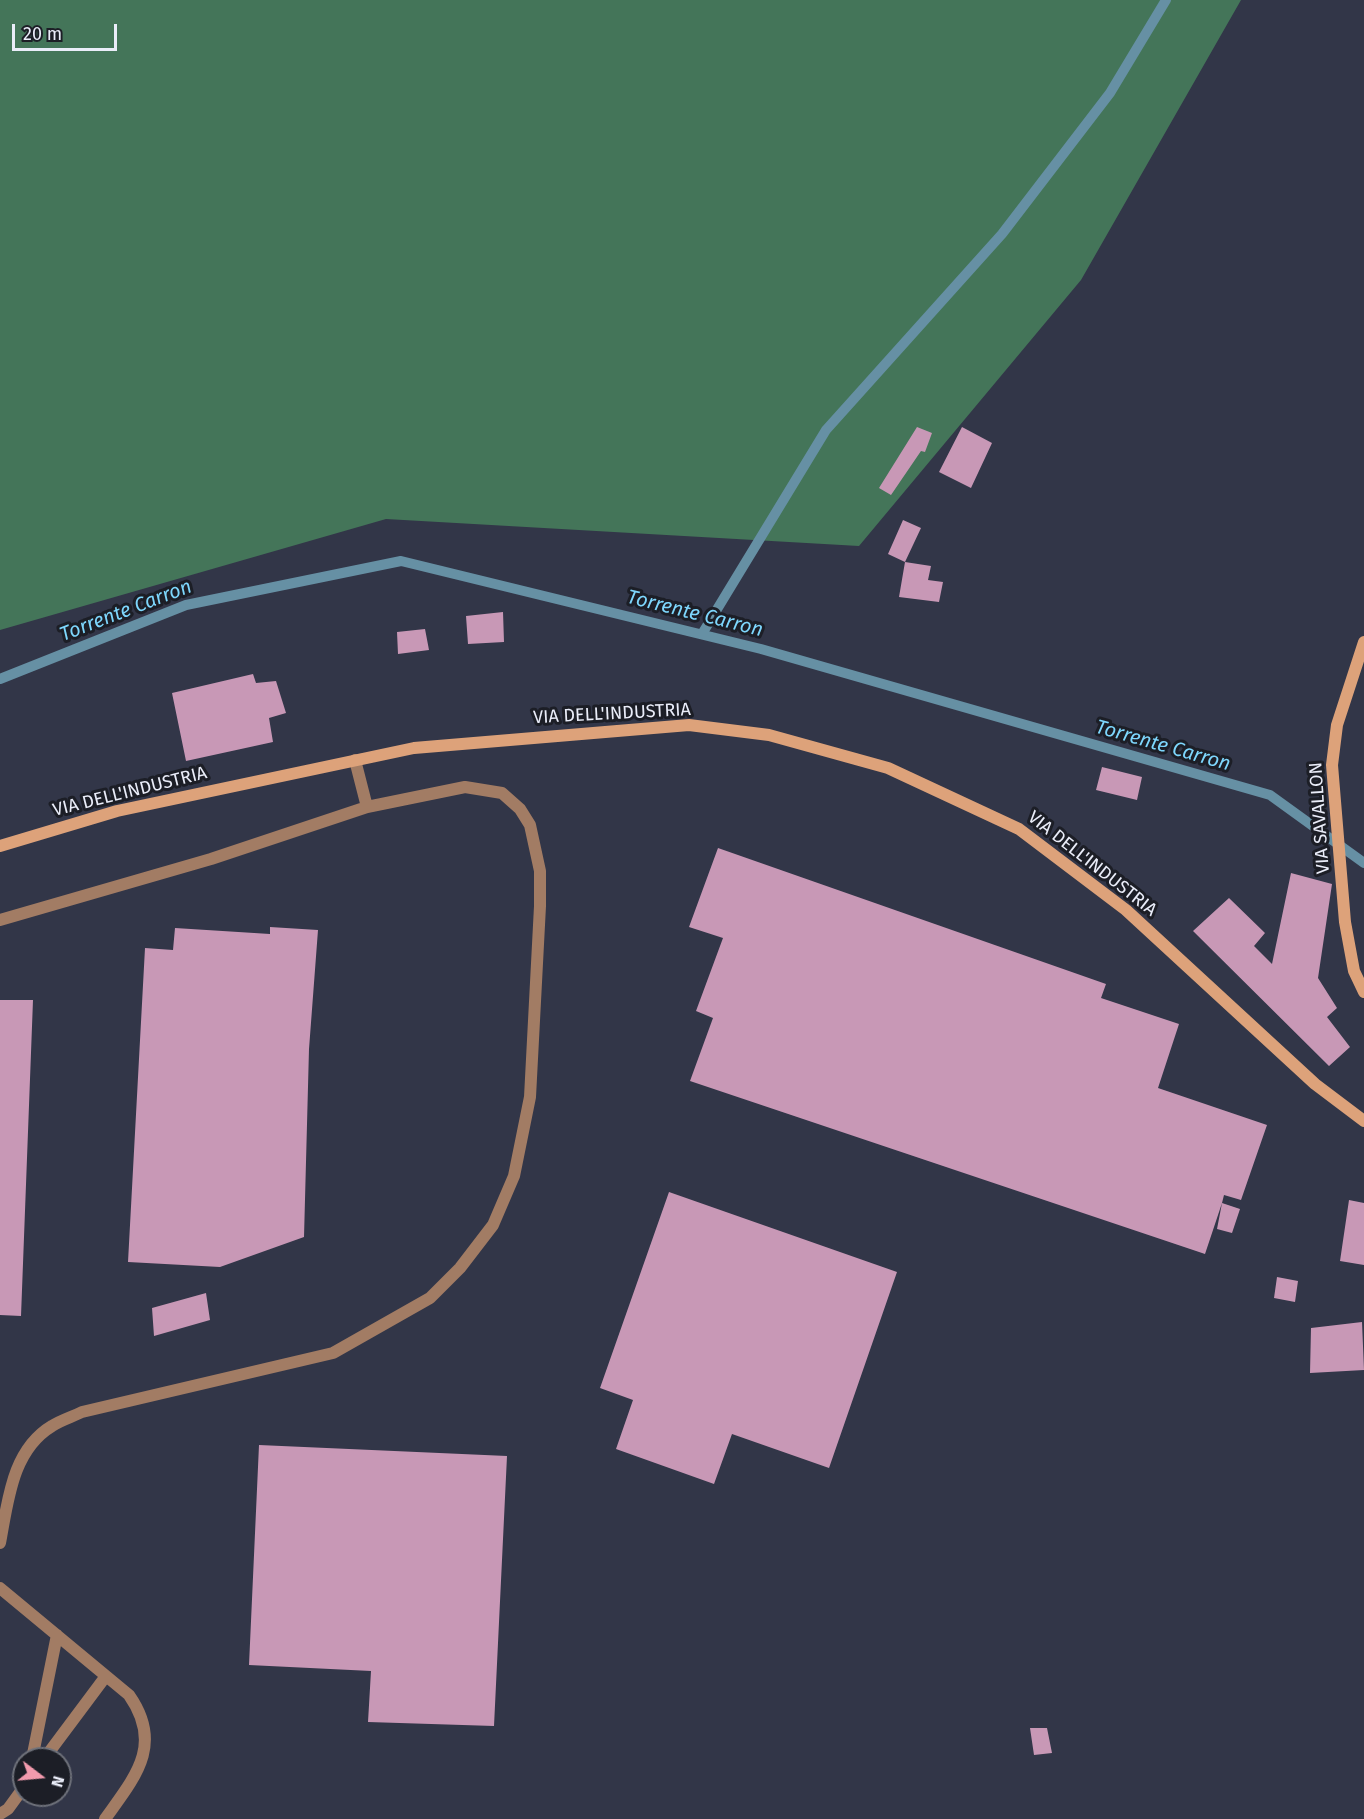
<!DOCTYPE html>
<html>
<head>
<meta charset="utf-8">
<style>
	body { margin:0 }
	#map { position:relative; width:1364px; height:1819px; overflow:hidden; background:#323648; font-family:"Fira Sans",sans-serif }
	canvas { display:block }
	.north { position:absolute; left:12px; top:1747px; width:60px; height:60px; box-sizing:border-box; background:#1c1e26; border:2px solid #6e717a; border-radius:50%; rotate:106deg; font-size:16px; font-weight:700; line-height:24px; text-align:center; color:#eaedf9 }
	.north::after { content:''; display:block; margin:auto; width:21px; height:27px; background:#f29aad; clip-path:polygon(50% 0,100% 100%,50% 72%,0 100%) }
	.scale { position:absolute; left:12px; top:24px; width:105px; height:27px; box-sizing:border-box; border:3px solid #eaedf9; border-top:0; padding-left:8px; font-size:18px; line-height:21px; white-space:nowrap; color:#eaedf9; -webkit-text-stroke:4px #1c1e26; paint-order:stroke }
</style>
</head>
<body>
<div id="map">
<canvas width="1364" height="1819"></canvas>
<div class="north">N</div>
<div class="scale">20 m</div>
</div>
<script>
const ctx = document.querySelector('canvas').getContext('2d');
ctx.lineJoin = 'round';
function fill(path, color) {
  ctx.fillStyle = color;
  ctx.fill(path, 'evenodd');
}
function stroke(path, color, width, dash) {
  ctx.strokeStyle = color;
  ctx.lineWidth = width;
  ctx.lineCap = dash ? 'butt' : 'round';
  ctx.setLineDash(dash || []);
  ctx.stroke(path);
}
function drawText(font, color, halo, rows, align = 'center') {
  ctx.font = font + ' "Fira Sans",sans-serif';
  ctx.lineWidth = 6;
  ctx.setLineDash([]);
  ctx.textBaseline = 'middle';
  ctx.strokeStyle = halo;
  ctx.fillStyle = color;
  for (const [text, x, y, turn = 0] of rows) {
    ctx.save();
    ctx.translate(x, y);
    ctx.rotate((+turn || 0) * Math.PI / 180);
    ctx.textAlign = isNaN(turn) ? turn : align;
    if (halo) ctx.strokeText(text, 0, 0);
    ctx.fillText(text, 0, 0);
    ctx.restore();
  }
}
fill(new Path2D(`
	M0,0H1241L1081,280L859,546L386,519L0,630Z`), '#447559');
stroke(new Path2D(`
	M702,634L826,430L1002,234L1110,93L1166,0
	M0,679L186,605L401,561L761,649L1270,795L1364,863`), '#6690a4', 10);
fill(new Path2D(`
	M917,427L932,433L925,452L921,451L891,495L879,488Z
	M962,427L992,443L971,488L939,472Z
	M903,520L921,528L905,562L888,554Z
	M905,562L931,566L928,580L943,582L939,602L899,597Z
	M503,612L504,642L468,644L466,616Z
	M425,629L429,650L398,654L397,632Z
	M253,674L256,683L276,681L286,713L269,718L273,742L186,761L172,693Z
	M1102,767L1142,777L1137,800L1096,790Z
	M718,848L1106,984L1101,998L1179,1024L1158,1088L1267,1125L1241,1200L1224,1195L1222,1203L1240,1209L1232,1233L1217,1229L1222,1203L1205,1254L690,1081L713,1018L696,1011L723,938L689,927Z
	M1291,873L1332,884L1318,978L1337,1008L1327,1017L1350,1047L1329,1066L1193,931L1229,898L1265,933L1254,946L1272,964Z
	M270,927L318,930L309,1049L304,1237L220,1267L128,1262L145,948L173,950L175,928L270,934Z
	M0,1000H33L21,1316L0,1315Z
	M669,1192L897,1272L829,1468L732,1434L714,1484L616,1449L633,1400L600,1388Z
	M1349,1200L1364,1203V1265L1340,1261Z
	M1277,1277L1298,1281L1295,1302L1274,1298Z
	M206,1293L210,1320L154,1336L152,1308Z
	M1362,1322L1364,1370L1310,1373L1311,1328Z
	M259,1445L507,1456L494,1726L368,1722L371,1671L249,1665Z
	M1030,1728H1047L1052,1753L1034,1755Z`), '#c898b6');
stroke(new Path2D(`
	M0,1588L129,1695C164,1745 135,1777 105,1819
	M32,1759L57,1635
	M44,1759L106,1676
	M0,1814L8,1809L24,1787`), '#a27c64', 12);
stroke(new Path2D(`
	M0,920L211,859L367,807
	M0,1543C8,1501 12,1450 52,1426C61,1420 72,1417 82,1412L333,1353L430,1298L460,1268L493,1225L514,1176L530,1097L540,906V871L530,825L520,809L502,793L465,787L367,807L355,760`), '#a27c64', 12);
stroke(new Path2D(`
	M1364,642L1337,725L1332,765L1345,922L1354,971L1364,992
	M0,846L117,811L414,748L689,725L769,735L888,768L1019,829L1126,910L1315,1084L1364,1121`), '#dda27a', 12);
drawText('18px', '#eaedf9', '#1c1e26', [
	["VIA DELL'INDUSTRIA",612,714,-3],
	["VIA DELL'INDUSTRIA",130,792,-14],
	["VIA SAVALLON",1320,818,-94],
	["VIA DELL'INDUSTRIA",1092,864,38]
]);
drawText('italic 20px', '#7ed7fd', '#1c1e26', [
	["Torrente Carron",126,611,-21],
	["Torrente Carron",695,614,14],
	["Torrente Carron",1163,746,16]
]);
</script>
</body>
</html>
